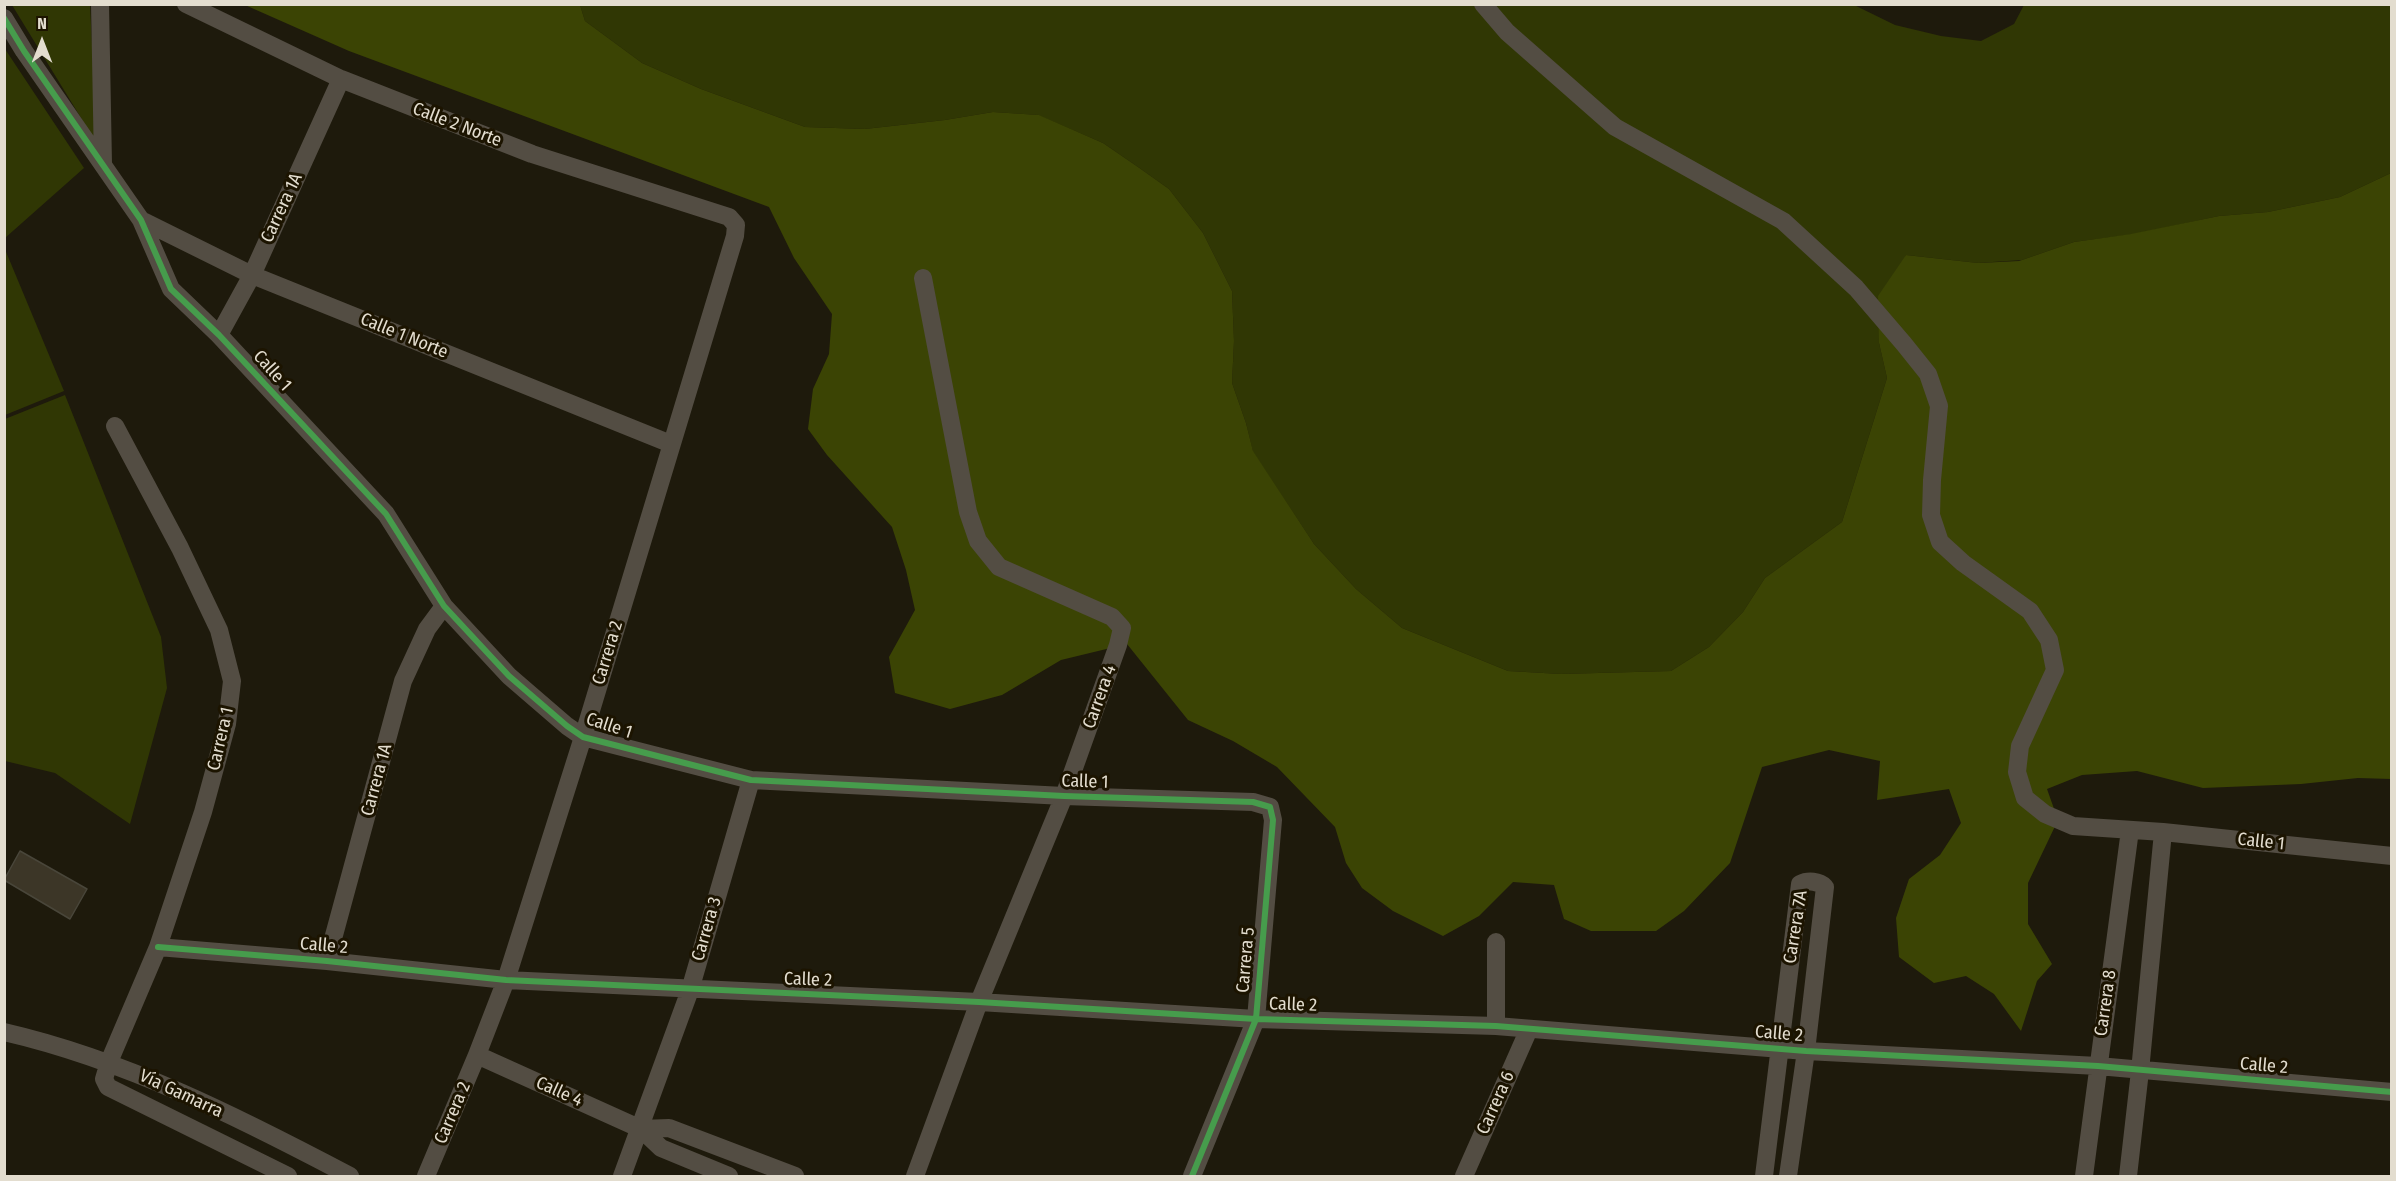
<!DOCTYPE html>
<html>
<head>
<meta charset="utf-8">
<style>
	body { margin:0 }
	#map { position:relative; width:2396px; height:1181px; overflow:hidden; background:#1e1a0c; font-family:"Fira Sans Condensed",sans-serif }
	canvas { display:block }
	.frame { position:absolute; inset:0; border:6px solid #e3ddcf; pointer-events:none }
	.north { position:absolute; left:12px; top:12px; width:60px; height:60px; -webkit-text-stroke:4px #1c1400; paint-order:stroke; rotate:0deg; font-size:16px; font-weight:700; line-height:24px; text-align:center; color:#e3ddcf }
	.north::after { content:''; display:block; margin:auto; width:21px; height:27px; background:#e3ddcf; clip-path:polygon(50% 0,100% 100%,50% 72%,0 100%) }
</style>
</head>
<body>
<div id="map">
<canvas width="2396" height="1181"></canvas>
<div class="frame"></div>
<div class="north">N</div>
</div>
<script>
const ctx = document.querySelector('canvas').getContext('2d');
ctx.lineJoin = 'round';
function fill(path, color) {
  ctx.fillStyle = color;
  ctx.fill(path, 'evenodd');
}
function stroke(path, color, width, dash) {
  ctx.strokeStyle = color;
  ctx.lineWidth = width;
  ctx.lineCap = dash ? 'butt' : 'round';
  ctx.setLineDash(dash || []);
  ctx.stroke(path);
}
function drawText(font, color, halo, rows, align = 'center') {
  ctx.font = font + ' "Fira Sans Condensed",sans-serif';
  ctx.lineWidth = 6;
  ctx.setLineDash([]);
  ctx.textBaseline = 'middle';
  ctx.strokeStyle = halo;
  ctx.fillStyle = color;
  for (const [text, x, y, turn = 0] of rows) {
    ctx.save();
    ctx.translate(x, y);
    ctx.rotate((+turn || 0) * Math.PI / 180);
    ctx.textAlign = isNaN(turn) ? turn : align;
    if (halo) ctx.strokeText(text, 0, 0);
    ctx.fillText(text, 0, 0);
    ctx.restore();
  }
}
fill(new Path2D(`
	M1852,4L1895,25L1941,36L1981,41L2014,24L2024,5H2391V173L2340,197L2268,212L2219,216L2135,234L2074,242L2022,260L1978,263L1906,255L1879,343L1887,378L1842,522L1765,578L1743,612L1709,647L1671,671L1561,674L1508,671L1402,628L1356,589L1314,544L1253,452L1246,423L1232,383L1234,341L1232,291L1203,233L1169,189L1138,167L1103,143L1038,115L993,112L945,120L865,129L805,127L701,89L642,63L585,21L580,5Z
	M12,5H90L97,144Z
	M5,49L84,168L5,238H4Z
	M4,247L64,391L5,415H4Z
	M65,395L161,637L167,688L130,824L55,773L5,761V419Z`), '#303704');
fill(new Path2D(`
	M245,5H580L585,21L642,63L701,89L805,127L865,129L945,120L993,112L1039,115L1103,143L1138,167L1169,189L1203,233L1232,291L1234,341L1232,383L1246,423L1253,451L1314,544L1356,589L1402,628L1508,671L1561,674L1671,671L1709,647L1743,612L1765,578L1842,522L1887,378L1879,343L1878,296L1906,255L1978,263L2019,261L2074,242L2131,234L2219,216L2268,212L2340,197L2391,173V779L2358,778L2301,784L2203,788L2137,771L2082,775L2047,789L2058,820L2028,883V924L2052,964L2037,981L2021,1031L1994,994L1966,976L1934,983L1899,957L1896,918L1909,879L1940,855L1961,823L1949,789L1877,800L1880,761L1829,750L1762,767L1730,863L1684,911L1656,931H1591L1564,919L1554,885L1513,882L1479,916L1443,936L1393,911L1362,888L1346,863L1335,827L1277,767L1233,741L1188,720L1127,644L1061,660L1002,695L950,709L895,693L889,657L915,610L906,570L892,527L827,455L808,429L813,389L829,354L832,314L794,258L769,207L349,51Z`), '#3b4404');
const building = new Path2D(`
	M20,851L87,889L70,919L4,880Z`);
fill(building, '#3c3627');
stroke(building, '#49463a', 1.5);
stroke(new Path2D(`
	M100,4L103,164
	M186,4L341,79L532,154L729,217L736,225L735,236L583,737L506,980L477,1055L426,1176
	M1483,4L1507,32L1615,127L1783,221L1856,288L1904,344L1928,374L1939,406L1932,480L1931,515L1940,542L1963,563L2030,611L2049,640L2055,670L2020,746L2017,772L2025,798L2045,814L2073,826L2163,832L2392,856
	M4,18L24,51L141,220L171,289L219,335L386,514L444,606L509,676L567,726L583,737L751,780L1064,796L1253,802L1270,807L1273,820L1256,1019L1192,1176
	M141,220L252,275L671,444
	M219,335L252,275L341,79
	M115,426L180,548L219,630L232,681L227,724L203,812L158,947L109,1062L104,1079L108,1087L288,1176
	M158,947L327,961L506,980L979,1002L1256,1019L1496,1026L1806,1051L2098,1066L2392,1092
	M327,961L403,681L427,629L444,606
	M1496,1026V942
	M4,1032C126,1060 240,1118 350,1176
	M477,1055L641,1129L661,1148L729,1176
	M641,1129L669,1128L795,1176
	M622,1176L690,990L751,780
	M915,1176L979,1002L1064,796L1118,645L1122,628L1112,617L999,567L978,541L968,512L923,278
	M1464,1176L1529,1029
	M1764,1176L1800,884C1808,880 1819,881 1825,887L1806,1051L1788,1176
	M2084,1176L2130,830
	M2128,1176L2140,1071L2163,832`), '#534d43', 18);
stroke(new Path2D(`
	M4,18L24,51L141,220L171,289L219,335L386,514L444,606L509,676L567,726L583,737L751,780L1064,796L1253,802L1270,807L1273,820L1256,1019L1192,1176
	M158,947L327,961L506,980L979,1002L1256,1019L1496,1026L1806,1051L2098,1066L2392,1092`), '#469c4c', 6);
drawText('18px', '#e3ddcf', '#1c1400', [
	["Calle 2 Norte",457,125,21],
	["Carrera 1A",282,208,-65],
	["Calle 1 Norte",404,336,22],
	["Calle 1",272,371,48],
	["Carrera 2",608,653,-73],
	["Carrera 4",1100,697,-70],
	["Calle 1",609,726,18],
	["Carrera 1",221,739,-77],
	["Carrera 1A",377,780,-75],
	["Calle 1",1085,782,2],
	["Calle 1",2261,842,6],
	["Carrera 7A",1796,927,-81],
	["Carrera 3",707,929,-74],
	["Calle 2",324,946,5],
	["Carrera 5",1246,960,-85],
	["Calle 2",808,980,2],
	["Carrera 8",2106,1003,-82],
	["Calle 2",1293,1005,2],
	["Calle 2",1779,1034,5],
	["Calle 2",2264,1066,5],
	["Calle 4",559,1092,24],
	["Vía Gamarra",181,1094,25],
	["Carrera 6",1496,1103,-66],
	["Carrera 2",453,1113,-67]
]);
</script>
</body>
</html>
